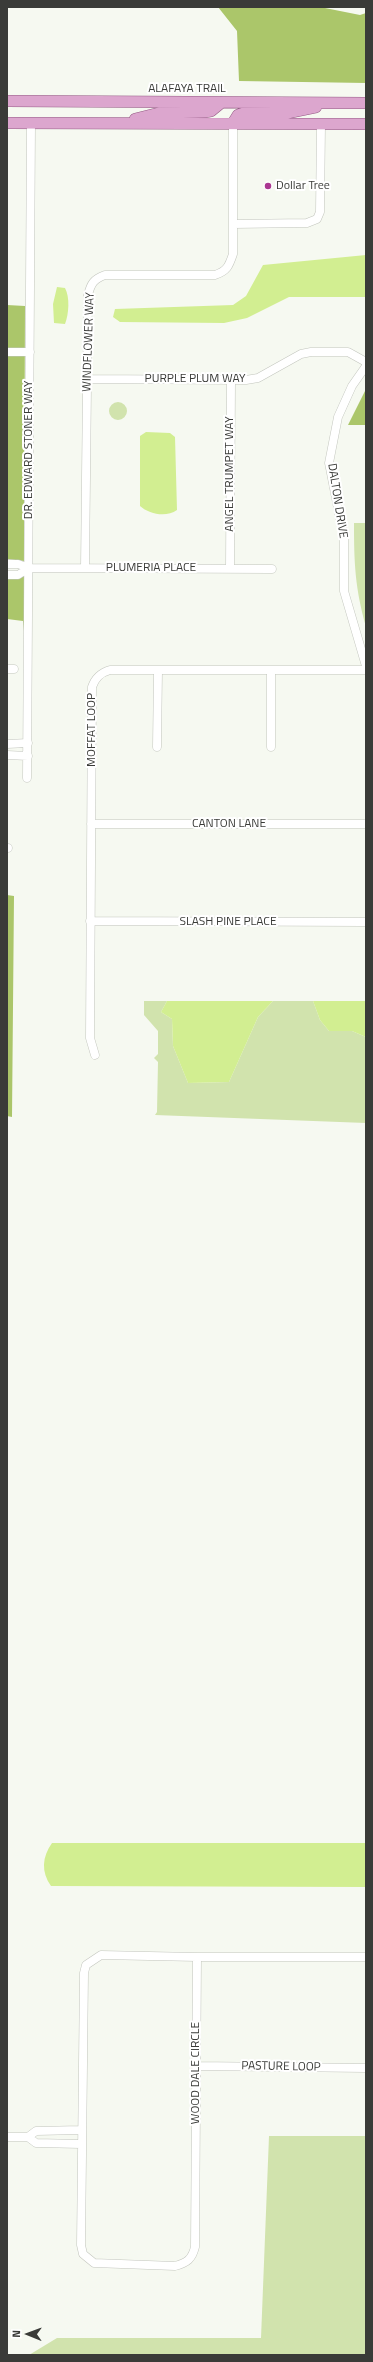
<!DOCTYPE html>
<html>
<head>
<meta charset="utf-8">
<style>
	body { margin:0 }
	#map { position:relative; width:373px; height:2362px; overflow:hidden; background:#f6f9f1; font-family:"Titillium Web",sans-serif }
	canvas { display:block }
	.frame { position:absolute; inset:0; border:8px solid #3a3b38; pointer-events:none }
	.north { position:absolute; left:8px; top:2314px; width:40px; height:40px; -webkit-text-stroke:3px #fff; paint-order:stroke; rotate:271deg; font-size:11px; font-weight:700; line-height:16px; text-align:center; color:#3a3b38 }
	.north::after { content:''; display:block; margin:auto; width:14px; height:18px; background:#3a3b38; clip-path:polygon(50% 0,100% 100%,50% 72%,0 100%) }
</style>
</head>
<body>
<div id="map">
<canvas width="373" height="2362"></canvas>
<div class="frame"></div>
<div class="north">N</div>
</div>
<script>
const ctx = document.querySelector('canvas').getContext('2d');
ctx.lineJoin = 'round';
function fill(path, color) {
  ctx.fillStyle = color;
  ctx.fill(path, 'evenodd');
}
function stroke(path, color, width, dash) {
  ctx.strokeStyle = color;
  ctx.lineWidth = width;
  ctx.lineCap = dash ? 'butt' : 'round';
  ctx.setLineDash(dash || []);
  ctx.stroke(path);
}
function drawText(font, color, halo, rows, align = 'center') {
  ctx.font = font + ' "Titillium Web",sans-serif';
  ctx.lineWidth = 4;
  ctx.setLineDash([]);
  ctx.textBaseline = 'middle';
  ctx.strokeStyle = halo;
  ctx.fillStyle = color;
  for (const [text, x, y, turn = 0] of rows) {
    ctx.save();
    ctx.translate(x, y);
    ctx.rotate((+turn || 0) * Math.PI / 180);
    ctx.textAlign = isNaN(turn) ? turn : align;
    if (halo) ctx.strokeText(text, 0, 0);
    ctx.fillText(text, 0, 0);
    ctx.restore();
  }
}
fill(new Path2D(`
	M109 411a9 9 0 1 1 18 0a9 9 0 1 1-18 0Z
	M354,523H366V627C355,588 354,563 354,523Z
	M144,1001H167L161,1012L172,1019L173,1046L188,1083L229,1082L258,1017L273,1001H313L320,1020L329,1031H352L366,1037V1123L155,1115L157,1112L158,1062L154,1058L158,1054V1031L144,1015Z
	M269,2136H366V2355H29L57,2338H261Z`), '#d1e3ad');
fill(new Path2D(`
	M218,7H320L360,15L366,13V83L239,81L237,31Z
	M7,305L25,306L24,561L7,559Z
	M366,389V425H348Z
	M24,576V631L23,621L7,619V579Z
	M7,895L14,896L12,1117L7,1116Z`), '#abc66a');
fill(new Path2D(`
	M366,255V297H289L247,318L224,323L120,322L113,317L115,309L233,305L246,296L263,265Z
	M57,287L65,288C70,297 69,314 65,324L54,323L53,304Z
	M146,432L170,433L175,437L177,510C166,518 149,514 140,506V436Z
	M167,1001H273L258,1017L229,1082L188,1083L173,1046L172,1019L161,1012Z
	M313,1001H366V1037L352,1031H329L320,1020Z
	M52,1843H366V1887L51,1886C41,1872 42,1857 52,1843Z`), '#d2ee91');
const minor = new Path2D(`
	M233,224L307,223L317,219L320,212L321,124
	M7,352H30
	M366,366L352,386L338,417L329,463L344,539V591L366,666
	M87,379L246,380L258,378L301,354L311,352H348L366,362
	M7,564H18L29,568L272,569
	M85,568L88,295C91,283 94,279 105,275H215C227,271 229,266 233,254V123
	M230,569L231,380
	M7,575H18L29,568
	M7,669H14
	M271,671V747
	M7,744L28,743
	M157,747L158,670
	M7,755L28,756
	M27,778L31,123
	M91,824H366
	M7,848H8
	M90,921L366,922
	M95,1055L90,1038L92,687C95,678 100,673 110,670H366
	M101,1955L197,1957L195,2247C192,2259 187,2263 175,2266L94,2263L83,2254L81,2245L84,1973L86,1965Z
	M197,1957H366
	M196,2066L366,2068
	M7,2137H28
	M28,2137L36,2131L81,2130
	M28,2137L36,2143L81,2144`);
const major = new Path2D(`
	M7,101L366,103
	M135,119L159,113L205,112L211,111L222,102
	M7,123L366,124
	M233,123L238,115L244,113H287L316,107`);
stroke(minor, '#c2c5bd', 9);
stroke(major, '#945a84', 12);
stroke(minor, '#fff', 8);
stroke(major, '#dca6ce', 11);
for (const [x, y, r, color] of [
	[268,186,4,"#aa3791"]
]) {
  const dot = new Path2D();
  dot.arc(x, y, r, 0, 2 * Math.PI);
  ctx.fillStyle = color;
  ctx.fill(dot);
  stroke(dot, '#fff', 1.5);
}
drawText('12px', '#3a3b38', '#fff', [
	["ALAFAYA TRAIL",187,89],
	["WINDFLOWER WAY",89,342,-88],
	["PURPLE PLUM WAY",195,379],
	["DR. EDWARD STONER WAY",29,450,-90],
	["ANGEL TRUMPET WAY",230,474,-90],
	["DALTON DRIVE",337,501,81],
	["PLUMERIA PLACE",151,568],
	["MOFFAT LOOP",92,730,-90],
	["CANTON LANE",229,824],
	["SLASH PINE PLACE",228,922],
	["PASTURE LOOP",281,2067,1],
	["WOOD DALE CIRCLE",196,2073,-90]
]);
drawText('12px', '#3a3b38', '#fff', [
	["Dollar Tree",276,186]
], 'left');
</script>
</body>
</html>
